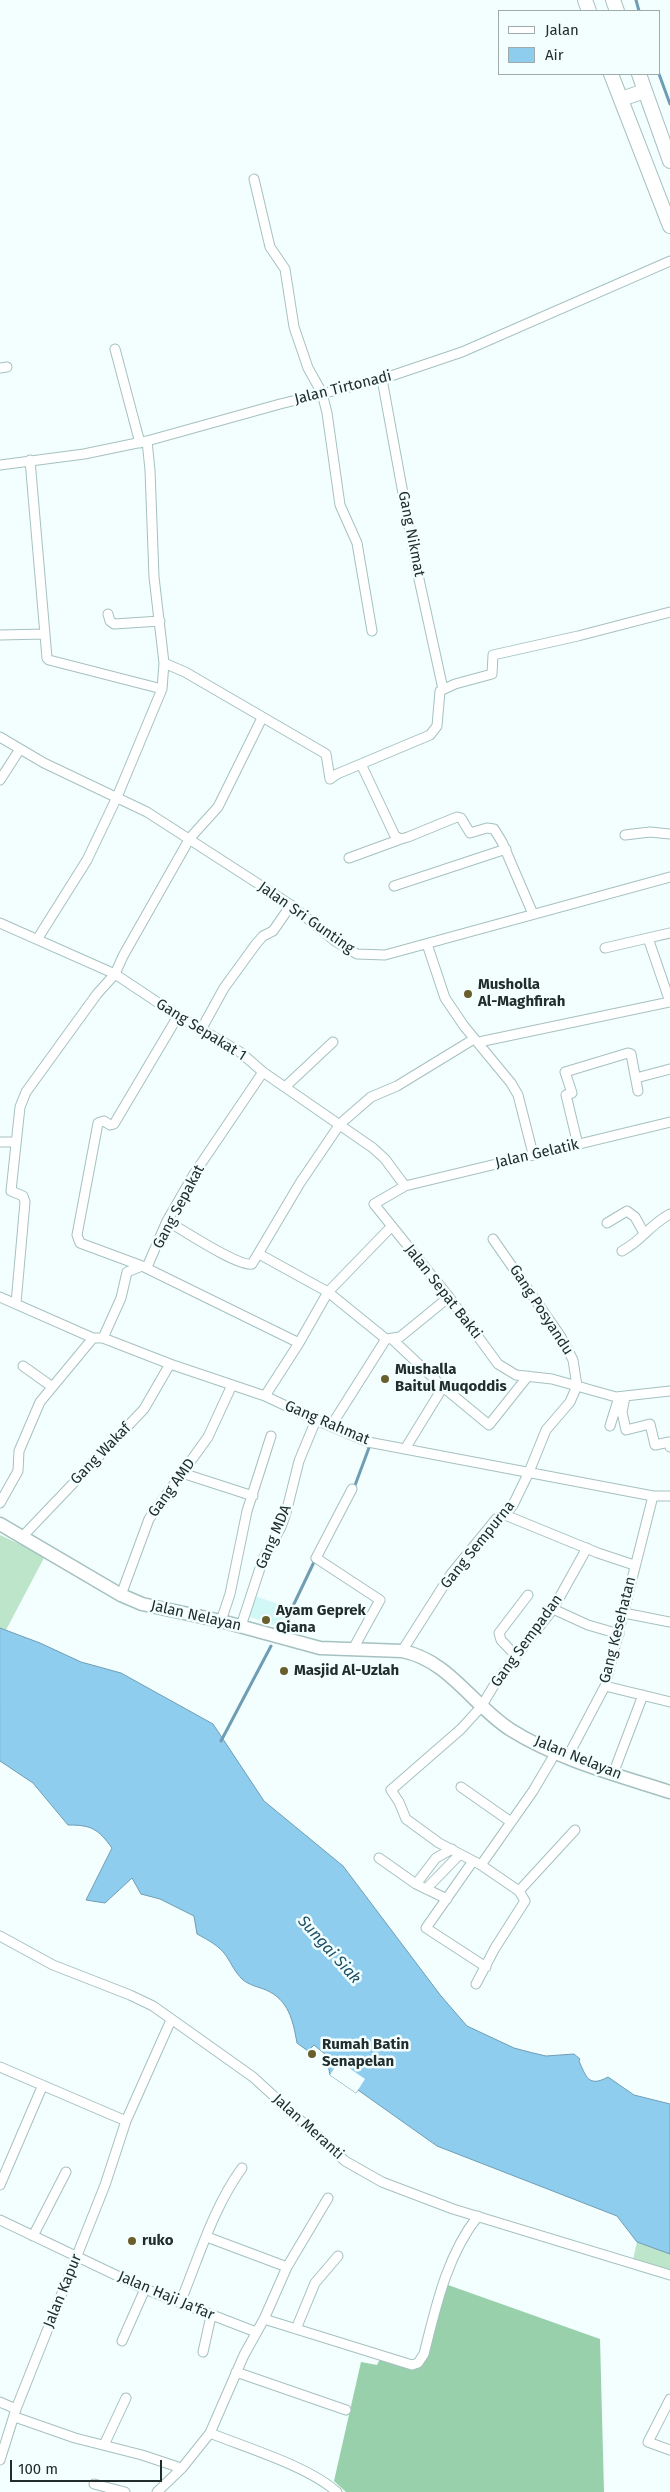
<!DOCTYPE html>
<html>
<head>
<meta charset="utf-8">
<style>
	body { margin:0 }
	#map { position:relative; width:670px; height:2492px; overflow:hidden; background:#f3fefe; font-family:"Fira Sans",sans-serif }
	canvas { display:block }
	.legend { position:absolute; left:498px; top:10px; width:162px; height:65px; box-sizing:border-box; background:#f3fefe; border:1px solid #9faaaa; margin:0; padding:6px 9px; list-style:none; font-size:15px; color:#212c2c }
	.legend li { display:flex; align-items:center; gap:10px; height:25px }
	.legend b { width:25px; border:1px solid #9faaaa }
	.scale { position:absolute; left:10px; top:2460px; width:152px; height:22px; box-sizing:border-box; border:2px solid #212c2c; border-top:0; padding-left:6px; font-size:15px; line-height:18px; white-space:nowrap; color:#212c2c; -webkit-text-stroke:4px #f3fefe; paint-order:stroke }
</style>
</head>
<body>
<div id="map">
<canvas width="670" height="2492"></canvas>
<ul class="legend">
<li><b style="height:6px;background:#fff"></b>Jalan</li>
<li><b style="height:14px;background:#8fcdee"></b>Air</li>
</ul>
<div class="scale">100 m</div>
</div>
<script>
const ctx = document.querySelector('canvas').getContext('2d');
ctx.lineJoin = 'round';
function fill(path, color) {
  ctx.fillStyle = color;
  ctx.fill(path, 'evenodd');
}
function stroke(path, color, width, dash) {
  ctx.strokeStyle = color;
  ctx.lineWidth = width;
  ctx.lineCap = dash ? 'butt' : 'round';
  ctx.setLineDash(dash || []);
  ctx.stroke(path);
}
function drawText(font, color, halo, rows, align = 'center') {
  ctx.font = font + ' "Fira Sans",sans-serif';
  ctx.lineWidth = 5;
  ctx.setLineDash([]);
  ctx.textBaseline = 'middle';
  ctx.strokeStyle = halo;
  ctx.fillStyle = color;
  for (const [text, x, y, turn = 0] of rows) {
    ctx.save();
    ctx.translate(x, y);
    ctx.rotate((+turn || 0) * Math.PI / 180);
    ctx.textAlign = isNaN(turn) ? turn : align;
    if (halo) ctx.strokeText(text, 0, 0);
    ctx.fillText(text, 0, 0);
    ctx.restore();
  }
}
fill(new Path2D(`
	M255,1596L290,1608L281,1628L248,1616Z`), '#d1f8f7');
fill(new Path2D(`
	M0,1535L45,1556L6,1630L0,1628Z
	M637,2242L670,2254V2272L633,2260Z`), '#bce5ca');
fill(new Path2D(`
	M448,2285L600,2339L604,2492H346L334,2481L361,2362L377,2365L381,2357L413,2367L433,2331Z`), '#97d0ab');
const water = new Path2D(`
	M0,1628L40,1643L81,1662L121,1673L213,1724L264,1801L343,1866L441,1996L467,2026L514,2048L533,2053L546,2056L574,2054L580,2059L579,2061C586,2076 588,2088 608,2077L634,2095L670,2104V2254L637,2242L617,2216L437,2146L358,2090L356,2093L330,2075L326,2055L314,2045L308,2051L297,2043C293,2021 289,2000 266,1990C259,1987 248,1985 242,1979C235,1972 232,1965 227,1957C220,1946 208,1940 197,1934L194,1916L160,1899L141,1894L132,1878L105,1903L86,1900L112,1848C98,1829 92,1825 68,1825L33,1783L0,1761Z`);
fill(water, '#8fcdee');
stroke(water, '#6e9db4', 1);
fill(new Path2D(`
	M339,2061L365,2079L356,2093L330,2075Z`), '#f3fefe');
stroke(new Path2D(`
	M636,0L639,11
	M659,74L670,104
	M354,1488L370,1445
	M282,1629L314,1562
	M221,1741L271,1646`), '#6e9db4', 3);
const minor = new Path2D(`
	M254,179L270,247L285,269L294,327L308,368L322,393L327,413L340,505L357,543L372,631
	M115,349L140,443
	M0,368L7,367
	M382,379L417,570L443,689
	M30,460L47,658L49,660L162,689
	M0,465L84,454L147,441L280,404L382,379L462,352L670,261
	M108,614L110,621L114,624L160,621
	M0,635L45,634
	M164,663L185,672L326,754L330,779L337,774L430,735L437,726L440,691L455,684L492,674L493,655L578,636L670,612
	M0,737L44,763L147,812L291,905L335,941L357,954L385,955L670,877
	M361,764L395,836L401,839L408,837L457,817L461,818L470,833L487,828L494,829L502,842L533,914
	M0,780L20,749
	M625,835L650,832L670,834
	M349,858L401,839
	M394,886L506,849
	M0,923L115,974L178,1016L240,1052L263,1072L373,1148L385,1159L405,1186
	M670,933L648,938L670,1002
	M38,938L87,860L117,797L162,689L164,663L154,577L150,470L147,441
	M427,944L445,998L464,1026L511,1083L518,1095L533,1154
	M605,948L648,938
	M202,1028L224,988L256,944L263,936L273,931L291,905
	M479,1042L670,1002
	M636,1078L670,1069
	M285,1087L333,1042
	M670,1122L405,1186L374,1204L449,1297L498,1364L516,1375L552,1379L616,1397L670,1391
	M0,1142H16
	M578,1145L566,1095L572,1093L565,1072L628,1053L631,1054L638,1091
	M167,1221C183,1230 238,1267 252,1264L300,1183L340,1124L371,1097L397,1086L474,1039
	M607,1223L627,1211L635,1217L644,1233
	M622,1251C643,1240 648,1226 670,1214
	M259,1254L328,1292L386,1339
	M142,1266L80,1243L77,1235L98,1123L104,1121L110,1125L114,1124L178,1016
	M147,1267L167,1221L194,1174L263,1072
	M0,1297L93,1338H103L170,1364L265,1396L316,1420L368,1442L653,1496H670
	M16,1303L25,1202L23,1196L11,1191L20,1107L26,1092L97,994L115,974L123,956L190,838L218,807L262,718
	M103,1338L121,1298L127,1272L142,1266L299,1343
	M393,1340L443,1387L405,1449
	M23,1366L51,1386
	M443,1387L489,1425L528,1376
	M265,1396L299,1343L328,1292L391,1227
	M625,1397L622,1412L626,1430L650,1424L655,1445L669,1442L670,1447
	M331,1426L386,1339L400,1337L449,1297
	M610,1426L619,1397
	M182,1473L253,1496
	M352,1489L316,1558L380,1600L353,1649
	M0,1503L18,1471L19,1451L40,1402L93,1338
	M505,1515L598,1553L634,1565
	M23,1536L144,1409L170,1364
	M121,1595L149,1519L208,1437L232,1385
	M553,1609L588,1625L619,1634
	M624,1613L670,1622
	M221,1621L230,1594L247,1511L271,1436
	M241,1626L263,1559L281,1527L286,1513L299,1461L316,1420
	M402,1651L451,1574L496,1519L505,1515L513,1505L529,1472L546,1430L570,1402L577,1386L573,1360L561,1337L493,1239
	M516,1656L501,1640L499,1633L528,1595
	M605,1686L670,1702
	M567,1758L605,1686L653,1496
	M613,1774L643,1695
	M461,1787L511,1822
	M575,1830L519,1891L481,1865L439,1843L406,1819L399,1802L391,1790L461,1729L481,1707L496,1682L553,1609L587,1548
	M379,1858L416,1884L447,1899
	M473,1861L426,1928L486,1967
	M481,1865L533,1791L556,1752
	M416,1884L436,1858L452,1849
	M426,1889L460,1854
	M0,1936L53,1965L130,1995L153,2006L253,2077L345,2161L382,2182L453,2209L670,2275
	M476,1984L495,1948L525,1901L519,1891
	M0,2067L126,2121
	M0,2185L42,2087
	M0,2220L145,2289L256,2332
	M33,2236L66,2172
	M207,2237L287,2267
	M180,2303C199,2257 213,2208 242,2168
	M264,2319L412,2365L418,2363L424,2354C436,2306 447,2255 478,2216
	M296,2329L315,2283L338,2256
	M122,2341L145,2289
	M203,2352L211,2316
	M236,2372L346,2410
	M670,2399L648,2442L670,2450
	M0,2402L16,2409
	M15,2417L75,2438L142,2455L181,2468
	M210,2433C247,2448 308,2466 337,2492
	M104,2445L126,2398
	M0,2460L16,2409L105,2185L126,2121L171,2020
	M94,2484L125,2492
	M157,2492L182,2468L210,2433L244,2355L264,2319L287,2267L328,2198`);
const secondary = new Path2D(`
	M0,1524L121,1595L142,1604L221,1621L320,1648L402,1651C449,1660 473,1706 511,1730C559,1760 617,1775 670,1792`);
const primary = new Path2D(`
	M585,0L589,11
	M613,0L617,11
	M611,74L670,226
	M639,74L670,161
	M621,99L645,91`);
stroke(minor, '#a5c1c0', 11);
stroke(secondary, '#a5c1c0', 15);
stroke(primary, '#a5c1c0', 16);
stroke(minor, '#fff', 9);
stroke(secondary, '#fff', 12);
stroke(primary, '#fff', 14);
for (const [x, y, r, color] of [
	[468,994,5,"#695f2c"],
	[385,1379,5,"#695f2c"],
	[266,1620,5,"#695f2c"],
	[284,1671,5,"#695f2c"],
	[312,2054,5,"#695f2c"],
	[132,2241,5,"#695f2c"]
]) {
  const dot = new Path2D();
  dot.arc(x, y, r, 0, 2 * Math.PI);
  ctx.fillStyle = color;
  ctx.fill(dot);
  stroke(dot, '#f3fefe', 2);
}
drawText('15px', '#212c2c', '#f3fefe', [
	["Jalan Tirtonadi",343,388,-14],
	["Gang Nikmat",411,534,79],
	["Jalan Sri Gunting",306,918,35],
	["Gang Sepakat 1",201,1030,32],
	["Jalan Gelatik",537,1154,-13],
	["Gang Sepakat",179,1207,-62],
	["Jalan Sepat Bakti",443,1292,52],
	["Gang Posyandu",541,1310,57],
	["Gang Rahmat",327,1423,23],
	["Gang Wakaf",101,1454,-46],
	["Gang AMD",172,1488,-54],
	["Gang MDA",274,1537,-67],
	["Gang Sempurna",478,1545,-51],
	["Jalan Nelayan",196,1616,13],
	["Gang Kesehatan",618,1630,-76],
	["Gang Sempadan",527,1641,-54],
	["Jalan Nelayan",578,1758,22],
	["Jalan Meranti",308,2127,42],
	["Jalan Kapur",63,2291,-68],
	["Jalan Haji Ja'far",166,2296,23]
]);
drawText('bold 15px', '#212c2c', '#f3fefe', [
	["Musholla",478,985],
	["Al-Maghfirah",478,1002],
	["Mushalla",395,1370],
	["Baitul Muqoddis",395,1387],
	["Ayam Geprek",276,1611],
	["Qiana",276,1628],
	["Masjid Al-Uzlah",294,1671],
	["Rumah Batin",322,2045],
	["Senapelan",322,2062],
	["ruko",142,2241]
], 'left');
drawText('italic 16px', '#1d4e65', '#f3fefe', [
	["Sungai Siak",329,1950,48]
]);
</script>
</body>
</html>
